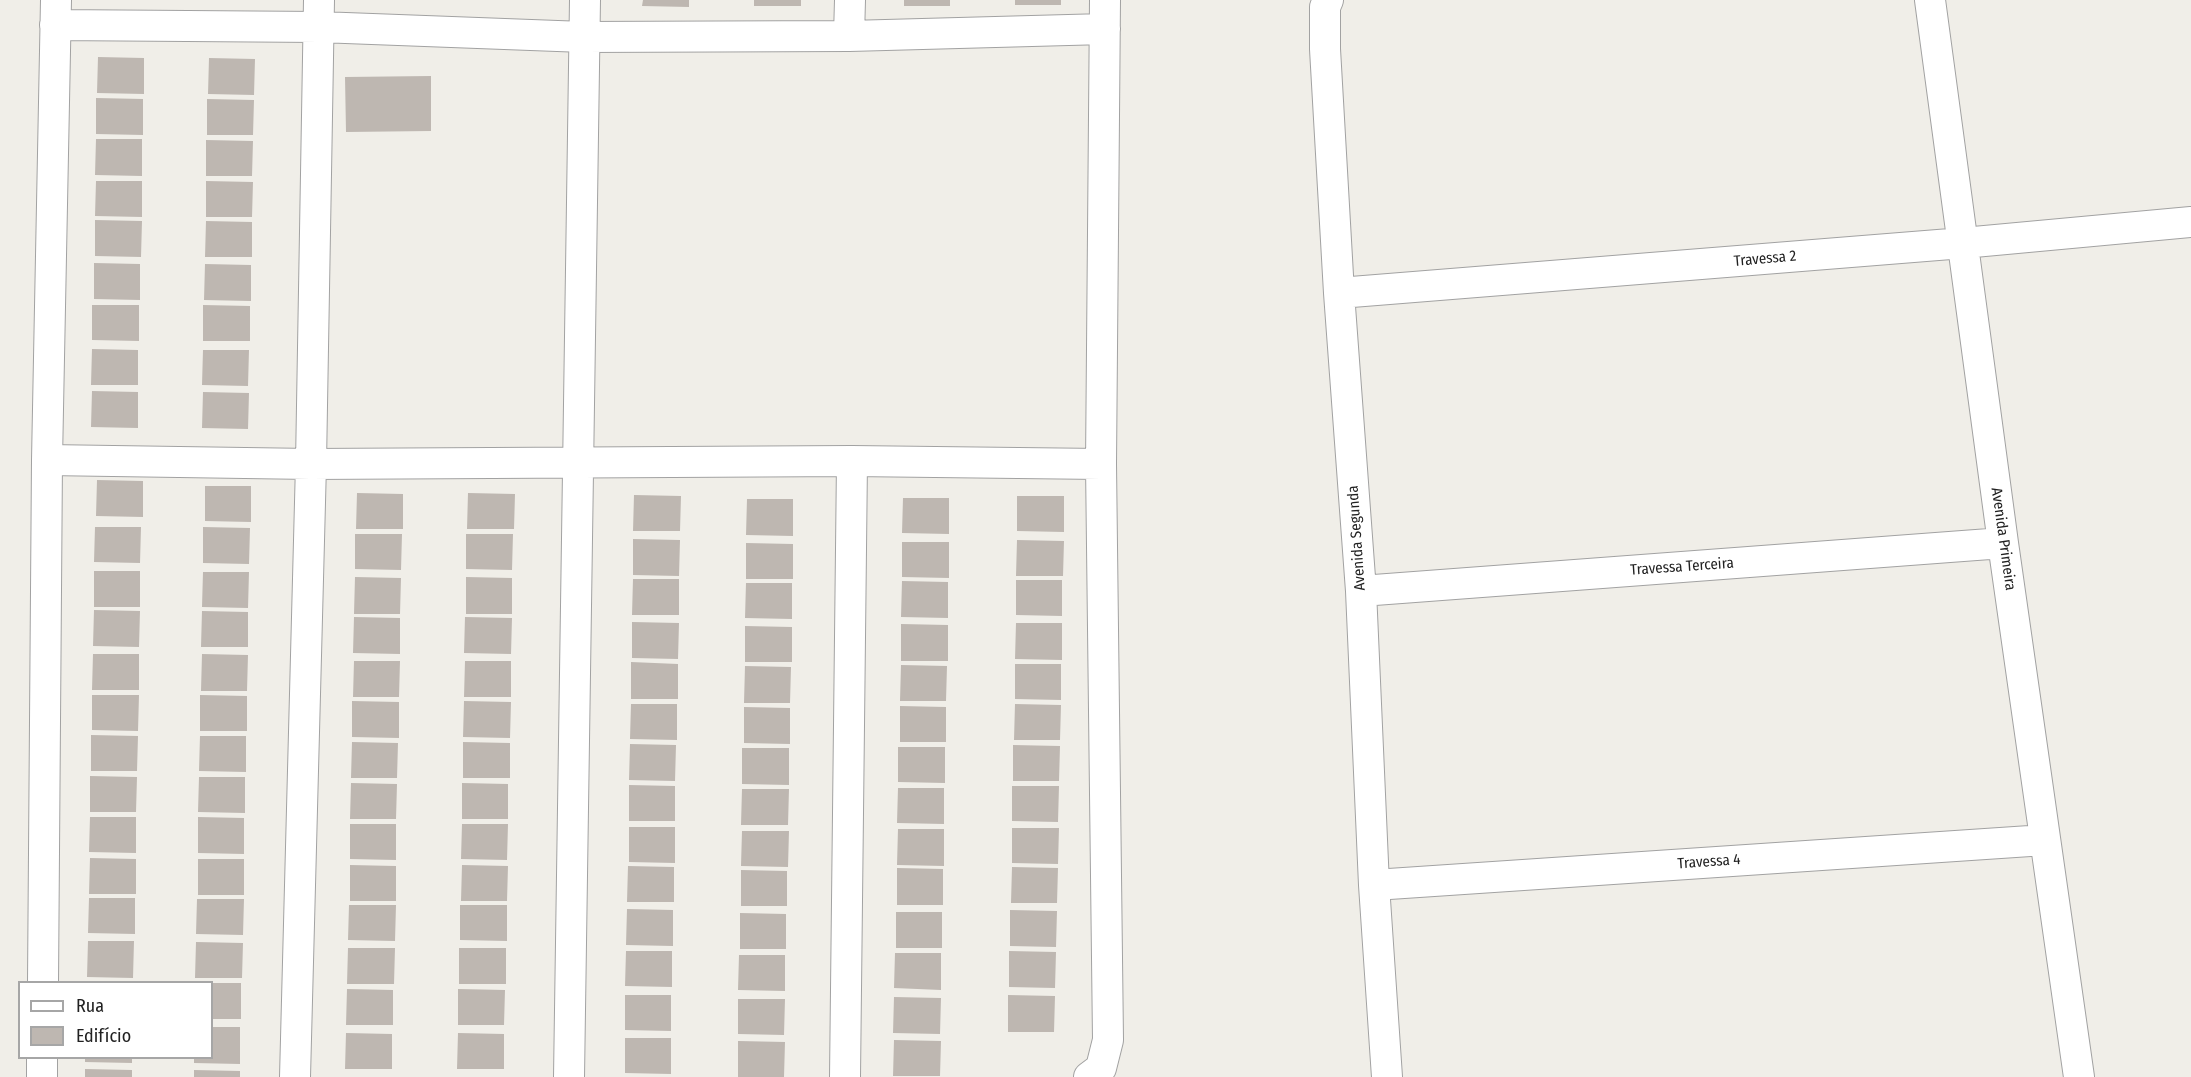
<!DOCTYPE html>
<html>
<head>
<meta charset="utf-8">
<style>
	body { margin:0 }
	#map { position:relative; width:2191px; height:1077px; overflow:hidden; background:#f0eee8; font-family:"Fira Sans Condensed",sans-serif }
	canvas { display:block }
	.legend { position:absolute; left:18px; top:981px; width:195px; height:78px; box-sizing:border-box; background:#fff; border:2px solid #a6a6a6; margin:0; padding:8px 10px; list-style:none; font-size:18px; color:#212121 }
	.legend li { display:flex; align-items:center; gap:12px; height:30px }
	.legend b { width:30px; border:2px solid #a6a6a6 }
</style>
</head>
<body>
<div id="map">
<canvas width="2191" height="1077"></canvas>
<ul class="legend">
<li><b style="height:8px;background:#fff"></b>Rua</li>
<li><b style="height:16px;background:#beb7b1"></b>Edifício</li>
</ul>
</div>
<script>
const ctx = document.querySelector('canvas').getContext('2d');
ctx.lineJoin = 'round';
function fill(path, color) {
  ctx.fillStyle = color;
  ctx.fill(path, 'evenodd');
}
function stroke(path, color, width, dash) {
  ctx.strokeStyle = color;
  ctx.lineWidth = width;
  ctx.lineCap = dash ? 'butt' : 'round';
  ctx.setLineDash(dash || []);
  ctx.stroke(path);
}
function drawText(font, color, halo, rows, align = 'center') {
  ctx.font = font + ' "Fira Sans Condensed",sans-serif';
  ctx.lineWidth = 4.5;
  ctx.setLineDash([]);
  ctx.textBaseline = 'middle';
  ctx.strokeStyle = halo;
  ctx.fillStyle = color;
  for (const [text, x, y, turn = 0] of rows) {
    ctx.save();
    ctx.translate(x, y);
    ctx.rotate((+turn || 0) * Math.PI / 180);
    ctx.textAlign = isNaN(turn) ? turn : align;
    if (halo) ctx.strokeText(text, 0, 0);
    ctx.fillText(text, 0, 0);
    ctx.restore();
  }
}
fill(new Path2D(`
	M643,0H689V7L642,6Z
	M754,0H801V6H754Z
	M904,0H950V6H904Z
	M1015,0H1061V5H1015Z
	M98,57L144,58V94L97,93Z
	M209,58L255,59L254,95L208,94Z
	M431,76V131L346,132L345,77Z
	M96,98L143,99V135L96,134Z
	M207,99L254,100L253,135H207Z
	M96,139H142V176L95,175Z
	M206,140L253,141L252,176H206Z
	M96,181H142V217L95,216Z
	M206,181L253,182L252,217H206Z
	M95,220L142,221L141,257L95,256Z
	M206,221L252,222V257H205Z
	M94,263L140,264V300L94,299Z
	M205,264L251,265V301L204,300Z
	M92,305H139V341L92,340Z
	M203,305L250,306V341H203Z
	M92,349L138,350V385H91Z
	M203,350H249L248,386L202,385Z
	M92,391L138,392V428L91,427Z
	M203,392L249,393L248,429L202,428Z
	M97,480L143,481V517L96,516Z
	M205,486H251V522L205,521Z
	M357,493L403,494V529H356Z
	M468,493L515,494L514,529H467Z
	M634,495L681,496L680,531H633Z
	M1017,496H1064V532L1017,531Z
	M903,498H949V534L902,533Z
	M747,499H793V536L746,535Z
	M95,527H141L140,563L94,562Z
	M203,527L250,528L249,564L203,563Z
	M355,534H402L401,570L355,569Z
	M466,534H513L512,570L466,569Z
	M633,539L680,540L679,576L633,575Z
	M1017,540L1064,541L1063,576H1016Z
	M902,542H949V578L902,577Z
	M746,543L793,544V579H746Z
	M94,571H140V607H94Z
	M203,572H249L248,608L202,607Z
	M355,577L401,578L400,614H354Z
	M466,577L512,578V614H466Z
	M633,579H679V615H632Z
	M1016,580H1062V616L1016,615Z
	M902,581L948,582V618L901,617Z
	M746,583H792V619L745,618Z
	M94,610L140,611L139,647L93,646Z
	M202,611L248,612V647H201Z
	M354,617L400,618V654L353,653Z
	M465,617L512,618L511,654L464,653Z
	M632,622L679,623L678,659L632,658Z
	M1016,623H1062V660L1015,659Z
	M901,624L948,625V661H901Z
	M745,626L792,627V662H745Z
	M93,654H139V690H92Z
	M202,654L248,655L247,691H201Z
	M354,661H400L399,697H353Z
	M465,661H511V697H464Z
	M631,662L678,664V699H631Z
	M1015,664H1061V700L1015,699Z
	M901,665L947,666L946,701H900Z
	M745,666L791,667L790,703H744Z
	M92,695H139L138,731L92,730Z
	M200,695L247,696V731H200Z
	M352,701L399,702V738L352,737Z
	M464,701L511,702L510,738L463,737Z
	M631,704H677V740L630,739Z
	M1015,704L1061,705L1060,740H1014Z
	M900,706L946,707V742H900Z
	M744,707L790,708V744L744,743Z
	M91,735L138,736L137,771H91Z
	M200,736H246V772L199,771Z
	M352,742L398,743L397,778H351Z
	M463,742L510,743V778H463Z
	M630,744L676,745L675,781L629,780Z
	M1013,745L1060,746L1059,781H1013Z
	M898,747H945V783L898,782Z
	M742,748H789V785L742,784Z
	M90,776L137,777L136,812H90Z
	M199,777H245V813L198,812Z
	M351,783L397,784L396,819H350Z
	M462,783L508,784V819H462Z
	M629,785L675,786V821H629Z
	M1012,786H1059L1058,822L1012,821Z
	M898,788H944V824L897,823Z
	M742,789H789L788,825H741Z
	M90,817H136V853L89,852Z
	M198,817L244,818V854L198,853Z
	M350,824H396V860L350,859Z
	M462,824H508L507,860L461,859Z
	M629,827H675V863L629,862Z
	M1012,828H1059L1058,864L1012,863Z
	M898,829H944V866L897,865Z
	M742,831H789L788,867L741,866Z
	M90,858L136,859V894H89Z
	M198,859H244V895H198Z
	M350,865L396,866V901H350Z
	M462,865L508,866L507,901H461Z
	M628,866L674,867V902H627Z
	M1012,867L1058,868L1057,903H1011Z
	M897,868L943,869V905H897Z
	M741,870L787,871V906H741Z
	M89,898H135V934L88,933Z
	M197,899H244L243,935L196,934Z
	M349,905H396L395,941L348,940Z
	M460,905H507V941L460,940Z
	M627,909L673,910V946L626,945Z
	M1010,910L1057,911L1056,947L1010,946Z
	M896,912H942V948H896Z
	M740,913L786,914V949H740Z
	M88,941H134L133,978L87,977Z
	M196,942L243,943L242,978H195Z
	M348,948H395L394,984H347Z
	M459,948H506V984H459Z
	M626,951H672V987L625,986Z
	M1009,951L1056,952L1055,988L1009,987Z
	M895,953H941V990L894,988Z
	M739,955H785V991L738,990Z
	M212,983H241V1019H212Z
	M347,989L393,990V1025H346Z
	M458,989L505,990L504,1025H458Z
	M625,995H671V1031L625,1030Z
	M1008,995L1055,996L1054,1032H1008Z
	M894,997L941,998L940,1034L893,1033Z
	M738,999H785L784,1035L738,1034Z
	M212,1027H240V1064L194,1063V1058H212Z
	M346,1033L392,1034V1069H345Z
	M458,1033L504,1034V1069H457Z
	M625,1038H671V1074L625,1073Z
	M894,1040L941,1041L940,1076H893Z
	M738,1041L785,1042L784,1077H738Z
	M85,1058H132V1063L85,1062Z
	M85,1069L132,1070V1077H85Z
	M194,1070L240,1071V1077H194Z`), '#beb7b1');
const street = new Path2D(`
	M1328,0L1325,7V49L1339,293L1361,591L1374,885L1387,1077
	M1930,0L2003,543L2079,1077
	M55,25L319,27L584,37L849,36L1105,29
	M849,36L850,0
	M1339,293L1963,243L2191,222
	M47,460L311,464L852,461L1101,464
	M1361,591L2003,543
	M1374,885L2045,840
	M43,982L47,460L56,0
	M42,1077V1058
	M295,1077L311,464L319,0
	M569,1077L585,0
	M845,1077L852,461
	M1089,1077L1101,1068L1108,1040L1101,464L1105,0`);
stroke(street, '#a2a2a2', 32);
stroke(street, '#fff', 30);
drawText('15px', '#212121', '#fff', [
	["Travessa 2",1765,259,-5],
	["Avenida Segunda",1357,538,-94],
	["Avenida Primeira",2003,539,82],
	["Travessa Terceira",1682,567,-4],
	["Travessa 4",1709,862,-4]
]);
</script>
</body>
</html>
